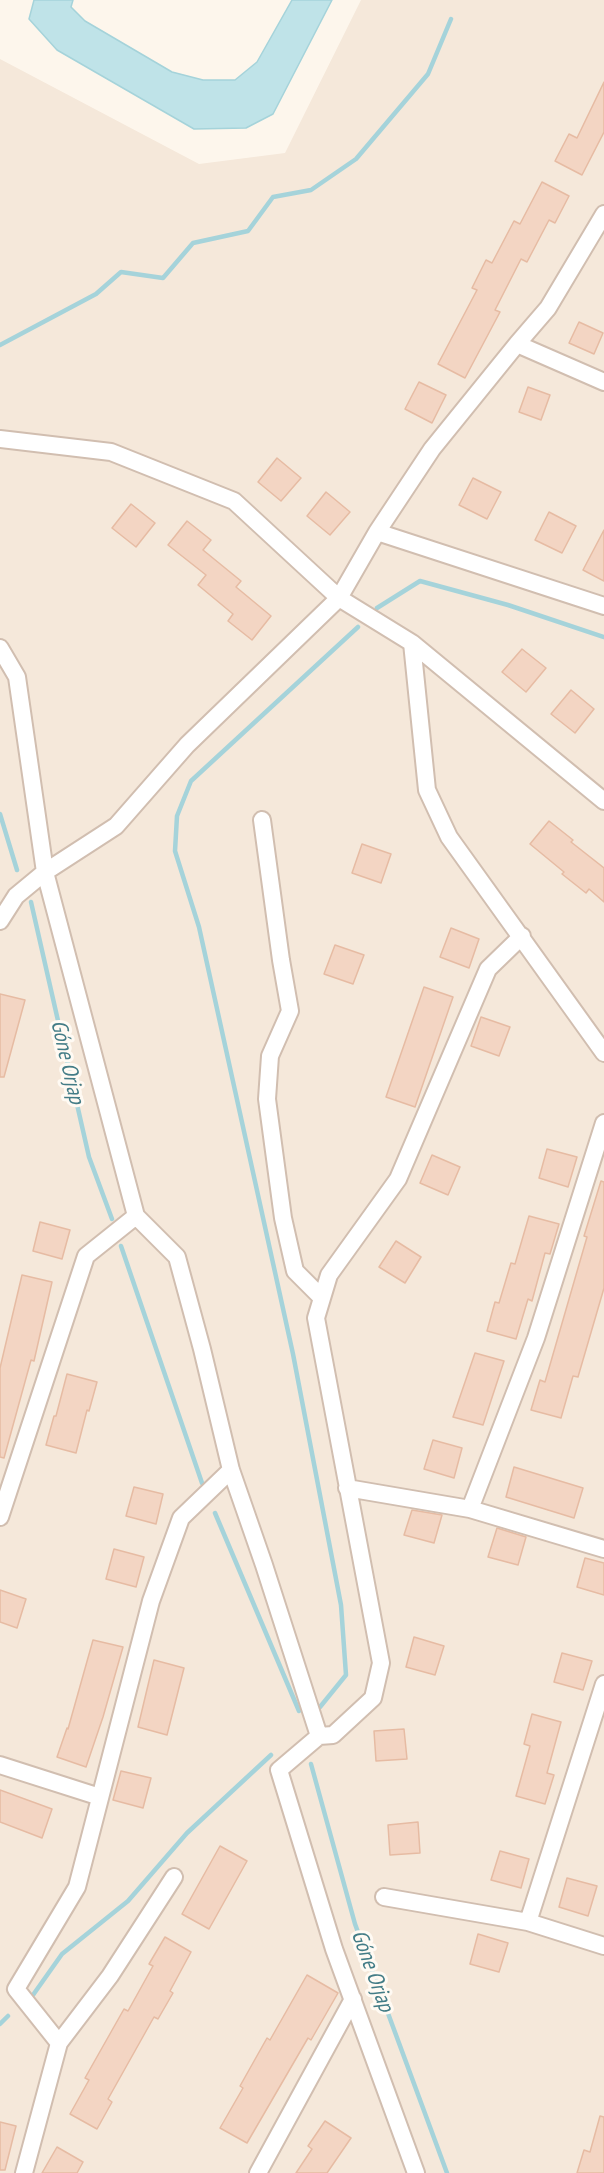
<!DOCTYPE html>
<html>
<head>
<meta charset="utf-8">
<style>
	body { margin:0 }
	canvas { display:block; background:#fdf6ec }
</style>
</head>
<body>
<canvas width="604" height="2173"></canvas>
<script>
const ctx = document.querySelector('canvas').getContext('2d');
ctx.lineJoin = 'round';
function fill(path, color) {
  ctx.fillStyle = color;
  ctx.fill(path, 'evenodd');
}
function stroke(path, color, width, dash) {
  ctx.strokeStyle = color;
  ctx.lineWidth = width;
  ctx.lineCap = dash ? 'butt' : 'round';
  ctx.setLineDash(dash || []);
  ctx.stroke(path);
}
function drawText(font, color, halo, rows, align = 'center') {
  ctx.font = font + ' "PT Sans Narrow",sans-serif';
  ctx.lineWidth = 6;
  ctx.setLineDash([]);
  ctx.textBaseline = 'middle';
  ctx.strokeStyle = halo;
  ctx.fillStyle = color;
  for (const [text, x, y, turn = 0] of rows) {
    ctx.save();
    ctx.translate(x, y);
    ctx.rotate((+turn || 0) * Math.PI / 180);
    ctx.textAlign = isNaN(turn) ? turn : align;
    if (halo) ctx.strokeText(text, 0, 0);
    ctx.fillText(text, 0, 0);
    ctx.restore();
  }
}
fill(new Path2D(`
	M361,0H604V2173H0V59L199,164L285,153Z`), '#f5e8da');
const water = new Path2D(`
	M34,0H73L71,7L85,21L172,72L203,80H235L257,62L292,0H332L273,114L246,128L194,129L57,50L29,19Z`);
fill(water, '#bfe3e8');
stroke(water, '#a5d3da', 1.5);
stroke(new Path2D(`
	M0,345L96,294L121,272L163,278L193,243L248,231L273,197L311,190L356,159L428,74L451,19
	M377,608L420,581L508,605L604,637
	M0,814L17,870
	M31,902L89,1157L112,1219
	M121,1246L202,1483
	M215,1513L299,1711
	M320,1707L346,1675L341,1605L293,1354L199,927L175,851L177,816L191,781L358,627
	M311,1764L355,1924L447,2173
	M33,1995L62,1954L128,1901L187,1833L271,1755
	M0,2024L8,2016`), '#a5d3da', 4.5);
const building = new Path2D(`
	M604,82V132L582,175L555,161L569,134L577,138Z
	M542,182L569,196L555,223L549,220L527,262L521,259L495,310L500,312L465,378L438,364L477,290L472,288L486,260L492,263L514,221L520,224Z
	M579,322L603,333L594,354L569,343Z
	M419,382L446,395L432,423L405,409Z
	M528,387L550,395L541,420L519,412Z
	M277,458L301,478L281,501L258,482Z
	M473,478L501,492L487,519L459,505Z
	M326,492L350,512L330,535L307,516Z
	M131,504L155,523L136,547L112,528Z
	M549,512L576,526L562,553L535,540Z
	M187,521L211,540L203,550L241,581L236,587L271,616L252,640L228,621L233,614L198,585L206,575L168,545Z
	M604,530V581L583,570Z
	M522,649L546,668L526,692L502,672Z
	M571,690L594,709L575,733L551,714Z
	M549,821L573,840L571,842L604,868V902L589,889L586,893L562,874L564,872L530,844Z
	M362,844L391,854L381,883L352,873Z
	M451,928L479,939L469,968L440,957Z
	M335,945L364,955L353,984L324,974Z
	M424,987L453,997L415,1107L386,1097Z
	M0,994L25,1000L4,1077H0Z
	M481,1017L510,1027L499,1056L471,1046Z
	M547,1149L577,1157L568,1187L539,1178Z
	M432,1155L460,1167L448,1195L420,1183Z
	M601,1181L604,1182V1288L578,1377L573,1376L561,1418L531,1410L540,1380L545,1382L587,1237L584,1236Z
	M529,1216L559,1224L550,1254L545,1253L532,1301L528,1299L516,1339L487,1331L495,1302L499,1303L511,1263L515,1264Z
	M40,1222L70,1230L62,1259L33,1251Z
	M396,1241L421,1257L405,1283L379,1267Z
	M22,1275L52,1282L34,1361L31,1360L4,1458L0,1457V1368Z
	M475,1353L504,1361L483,1425L453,1417Z
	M67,1374L97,1382L89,1411L87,1410L76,1453L46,1445L54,1416H56Z
	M433,1440L462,1448L454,1478L424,1469Z
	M514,1467L583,1488L574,1518L506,1497Z
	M134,1487L163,1494L156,1524L126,1516Z
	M412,1510L442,1515L434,1543L404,1535Z
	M497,1528L526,1537L518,1565L488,1557Z
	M114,1549L144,1557L136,1587L106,1579Z
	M585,1558L604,1563V1595L577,1587Z
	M0,1590L26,1599L17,1628L0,1622Z
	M414,1637L444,1646L435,1675L406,1667Z
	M93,1640L123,1647L103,1717L86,1767L57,1757L67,1728L68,1729Z
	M562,1653L592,1661L583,1690L554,1682Z
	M154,1660L184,1668L167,1735L138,1727Z
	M532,1714L561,1722L547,1773L554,1775L545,1804L516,1796L530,1746L524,1744Z
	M404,1729L407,1759L376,1761L374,1731Z
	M121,1771L151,1778L143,1808L113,1800Z
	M0,1790L52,1809L42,1838L0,1822Z
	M418,1822L420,1853L390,1855L388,1825Z
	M220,1846L247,1861L209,1929L182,1914Z
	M500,1851L529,1859L521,1888L491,1880Z
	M567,1878L597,1886L588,1916L559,1907Z
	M478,1934L508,1943L499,1972L470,1964Z
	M165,1937L191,1952L170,1991L173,1993L158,2019L154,2017L108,2099L112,2102L97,2129L70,2114L89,2080L85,2078L124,2009L128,2011L153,1966L149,1964Z
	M307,1975L338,1993L311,2040L308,2038L247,2143L220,2128L243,2088L240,2086L267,2038L270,2040Z
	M600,2116L604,2117V2173H577L584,2150L590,2152Z
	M325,2121L351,2138L327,2173H296L312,2149L308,2146Z
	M0,2122L16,2126L5,2170H0Z
	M57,2147L83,2162L77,2173H42Z`);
fill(building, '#f3d5c3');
stroke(building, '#e6bba3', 1.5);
const street = new Path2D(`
	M517,344L604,382
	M0,439L111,452L234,501L339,598L412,643L604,801
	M377,532L604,606
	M412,643L427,790L449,837L604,1053
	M0,648L17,677L45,872L136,1216L177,1257L202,1349L231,1470L264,1565L319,1736
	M262,820L281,960L290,1011L270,1056L267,1099L283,1218L295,1271L322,1298
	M0,921L16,896L45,872L116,826L187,745L339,598L377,532L432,449L517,344L548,308L604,214
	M347,1488L470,1509L604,1549
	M470,1509L536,1338L604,1123
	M0,1517L86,1256L136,1216
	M0,1765L100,1797
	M384,1897L528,1922L604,1946
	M528,1922L604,1684
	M59,2043L16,1989L77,1887L151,1601L181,1518L231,1470
	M24,2173L59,2043L110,1976L174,1877
	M258,2173L353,1999
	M416,2173L334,1949L279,1770L319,1736L333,1735L373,1698L381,1663L316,1318L329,1275L398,1179L488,969L522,936`);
stroke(street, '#d1beb0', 20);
stroke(street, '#fff', 16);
drawText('italic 22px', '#437c86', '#fffaf3', [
	["Góne Orjap",67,1062,77],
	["Góne Orjap",372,1971,70]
]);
</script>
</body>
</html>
